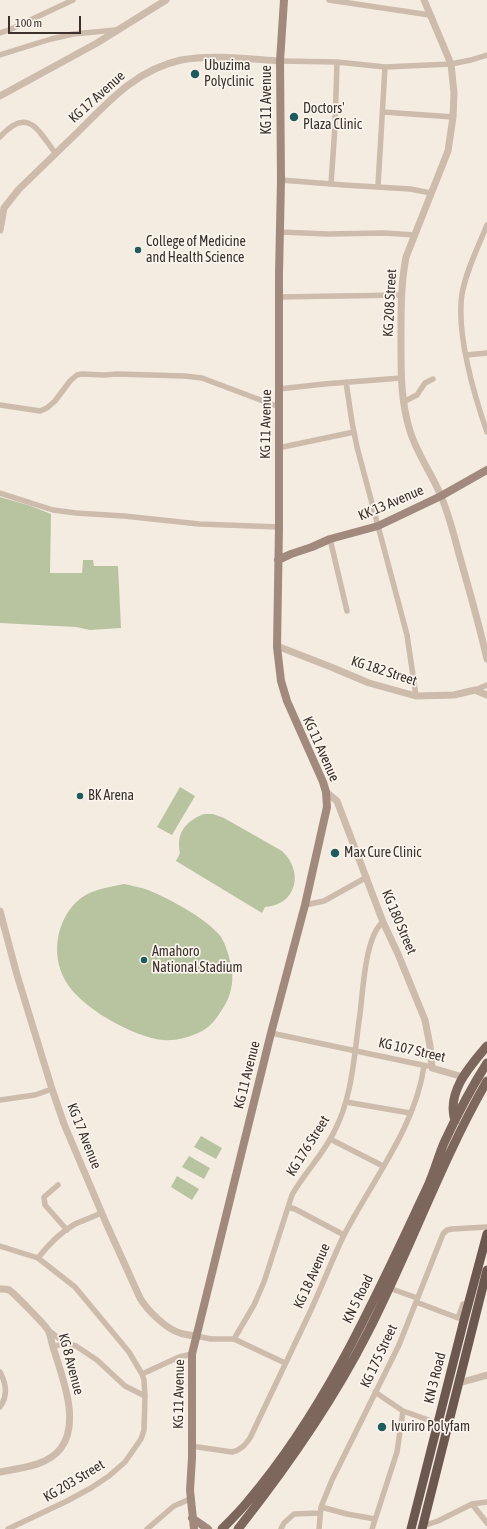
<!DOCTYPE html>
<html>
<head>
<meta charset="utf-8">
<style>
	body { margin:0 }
	#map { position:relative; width:487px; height:1529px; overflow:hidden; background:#f4ebe1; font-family:"Asap Condensed",sans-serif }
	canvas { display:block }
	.scale { position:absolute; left:8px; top:16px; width:73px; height:18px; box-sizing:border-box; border:2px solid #3b302b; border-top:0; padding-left:5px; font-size:12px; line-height:14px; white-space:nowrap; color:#3b302b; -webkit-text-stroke:3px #fbf5ee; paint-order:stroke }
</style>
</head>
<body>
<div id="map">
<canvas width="487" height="1529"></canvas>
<div class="scale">100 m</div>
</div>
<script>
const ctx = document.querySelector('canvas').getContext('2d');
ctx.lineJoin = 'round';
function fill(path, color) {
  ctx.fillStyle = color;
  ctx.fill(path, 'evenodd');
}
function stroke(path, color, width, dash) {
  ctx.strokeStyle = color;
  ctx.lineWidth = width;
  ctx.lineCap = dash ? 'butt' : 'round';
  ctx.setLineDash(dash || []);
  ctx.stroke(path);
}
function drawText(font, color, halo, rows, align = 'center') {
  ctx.font = font + ' "Asap Condensed",sans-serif';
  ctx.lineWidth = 3.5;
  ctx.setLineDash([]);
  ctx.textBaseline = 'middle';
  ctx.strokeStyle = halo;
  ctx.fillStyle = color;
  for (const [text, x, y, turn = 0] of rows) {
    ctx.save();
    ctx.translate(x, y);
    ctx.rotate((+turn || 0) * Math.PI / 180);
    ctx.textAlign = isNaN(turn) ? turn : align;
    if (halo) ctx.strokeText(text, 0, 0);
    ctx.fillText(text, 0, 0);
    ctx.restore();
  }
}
fill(new Path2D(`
	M0,497L31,506L51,514L50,573H82L83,560H93L94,566H118L121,628L90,630L76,627L0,623Z
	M180,787L195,796L172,835L157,827Z
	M204,814H213L224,818L282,851C304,871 297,905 265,907L262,913L176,861C182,851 179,854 179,844C179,828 191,819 204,814Z
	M124,884C132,886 140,887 148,890C168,898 208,919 221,937C226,945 229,956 231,965C234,977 232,992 226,1003C219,1015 211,1028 198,1033C187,1038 175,1041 163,1040C133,1037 79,1007 65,980C50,953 57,917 81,898C93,889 110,887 124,884Z
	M201,1136L222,1148L216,1159L194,1147Z
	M189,1156L210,1168L204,1179L182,1167Z
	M177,1176L199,1189L192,1200L171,1187Z`), '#b8c4a0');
stroke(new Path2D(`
	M329,0L430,15
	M0,33L9,30L73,0
	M0,55L51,39L73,34L116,30
	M280,61L337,62L385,67L451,64L471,60L487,55
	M383,112L453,117
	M0,137C28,106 38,130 56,154
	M281,180L344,185L410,189L431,193
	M331,184L335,126L337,62
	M378,186L385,67
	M487,225C478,247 466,271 462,294C456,333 474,395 487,432
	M280,232L328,234L384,233L415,235
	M279,297L401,295
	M466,355L487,353
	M346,382L352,422L357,447L407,635L416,696
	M279,389L324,384L401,378
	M403,402L417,395L425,383L433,379
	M0,405L40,411L47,408L55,401L70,381L77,375L82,374L104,375L117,374L185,376L202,378L279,407
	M278,448L354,432
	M0,493L53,510L76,513L124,516L199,524L279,527
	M330,539L347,611
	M475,690L487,685
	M305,905L324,901L367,877
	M271,1033L427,1066
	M0,1100L35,1095L52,1089
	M346,1102L410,1113
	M330,1139L383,1166
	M58,1185L44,1197L45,1205L67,1230
	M288,1207L295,1209L344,1235
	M0,1246L38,1258L75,1287L129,1352L142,1374L144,1380L145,1396L144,1430L141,1439L125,1462L109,1476L91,1488L67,1501L8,1529
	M38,1258C48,1245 61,1232 75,1224C84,1220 93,1217 101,1213
	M389,1288L417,1298
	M416,1302L458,1318L463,1304L468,1305
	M48,1330L65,1343
	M196,1336L211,1339H234L285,1363
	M234,1339L254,1305L264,1282L292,1195C304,1173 323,1155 334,1132C353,1096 354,1054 360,1014C363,991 365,936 383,922
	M53,1347L65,1343L76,1346L97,1360L125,1386L145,1396
	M0,1372C6,1383 8,1396 0,1407
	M142,1374L179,1357L192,1354
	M375,1392L403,1411L437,1423
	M191,1446L232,1452C241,1450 245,1445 250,1438C270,1396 290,1354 310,1312C322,1286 332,1260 344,1235C372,1181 416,1126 424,1066
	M472,1504L487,1523
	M321,1507L347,1514L375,1519
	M423,1526L438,1521L472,1504L487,1502
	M147,1529L174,1506L190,1499
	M281,1529L284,1523L294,1514L320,1513
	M319,1529L321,1507L332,1480L399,1345L443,1234L447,1230L452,1229L487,1227
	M372,1529L397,1452L403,1411`), '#cdbbac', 5.5);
stroke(new Path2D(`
	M424,0L451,64L454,93L453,117L448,151L406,257C401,283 401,309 401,335C401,368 400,399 410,431C417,454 432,474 441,496C449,515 454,535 459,554C469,589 479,624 487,659
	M0,96L97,43L166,0
	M0,230L4,208L19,189C39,170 58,151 78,132C109,101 136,70 181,60C211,54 249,59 280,61
	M277,646L331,667L369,683L416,696L454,695L475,690L487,695
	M326,792L337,801L383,922L398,954L425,1020L430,1046L432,1068L463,1077
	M0,911L17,975L52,1089L64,1124L106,1223L140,1298C147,1310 166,1329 180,1333C185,1335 191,1335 196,1336
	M0,1289C3,1289 7,1289 9,1290C13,1292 45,1325 48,1330C51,1336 52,1346 55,1353C63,1380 80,1422 61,1448C48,1466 20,1468 0,1472
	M459,1383L487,1375`), '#cdbbac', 7);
stroke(new Path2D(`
	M278,560L291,554L312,547L330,539L378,526L441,496L487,470
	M192,1518L208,1529
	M194,1529L190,1490L192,1458V1354L271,1033L305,905L327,807L326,792L323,782L287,701L281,681L277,647L279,527V274L281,180L280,61L284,0`), '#a18a7d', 8);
stroke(new Path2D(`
	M455,1121C446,1092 470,1066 487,1046
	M222,1529C231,1520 241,1510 249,1500C327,1408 376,1296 427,1188C434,1173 438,1157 444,1143C457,1115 471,1088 487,1063
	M238,1529C287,1467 332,1403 368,1332C410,1250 441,1161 487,1081`), '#7d675c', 9);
stroke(new Path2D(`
	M411,1529L464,1320L487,1234
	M422,1529L487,1270`), '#6c584f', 9);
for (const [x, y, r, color] of [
	[195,74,5,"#1f5a5e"],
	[294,117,5,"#1f5a5e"],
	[138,250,4,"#1f5a5e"],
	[80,796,4,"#1f5a5e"],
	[335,853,5,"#1f5a5e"],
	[144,960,4,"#1f5a5e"],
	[382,1427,5,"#1f5a5e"]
]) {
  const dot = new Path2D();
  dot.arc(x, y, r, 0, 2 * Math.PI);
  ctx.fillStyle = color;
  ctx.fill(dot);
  stroke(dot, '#fbf5ee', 1.5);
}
drawText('14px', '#3b302b', '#fbf5ee', [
	["Ubuzima",204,66],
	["Polyclinic",204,82],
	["Doctors'",303,109],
	["Plaza Clinic",303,125],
	["College of Medicine",146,242],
	["and Health Science",146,258],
	["BK Arena",88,796],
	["Max Cure Clinic",344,853],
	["Amahoro",152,952],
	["National Stadium",152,968],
	["Ivuriro Polyfam",391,1427]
], 'left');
drawText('14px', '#3b302b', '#fbf5ee', [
	["KG 17 Avenue",97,97,-42],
	["KG 11 Avenue",267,100,-90],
	["KG 208 Street",390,303,-87],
	["KG 11 Avenue",266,424,-89],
	["KK 13 Avenue",391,503,-23],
	["KG 182 Street",384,671,18],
	["KG 11 Avenue",321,749,66],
	["KG 180 Street",399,922,67],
	["KG 107 Street",412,1050,13],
	["KG 11 Avenue",247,1075,-76],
	["KG 17 Avenue",84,1136,68],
	["KG 176 Street",308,1146,-58],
	["KG 18 Avenue",312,1276,-66],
	["KN 5 Road",358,1299,-64],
	["KG 175 Street",379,1356,-65],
	["KG 8 Avenue",71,1364,75],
	["KN 3 Road",435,1378,-76],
	["KG 11 Avenue",179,1394,-89],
	["KG 203 Street",74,1481,-31]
]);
</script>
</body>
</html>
